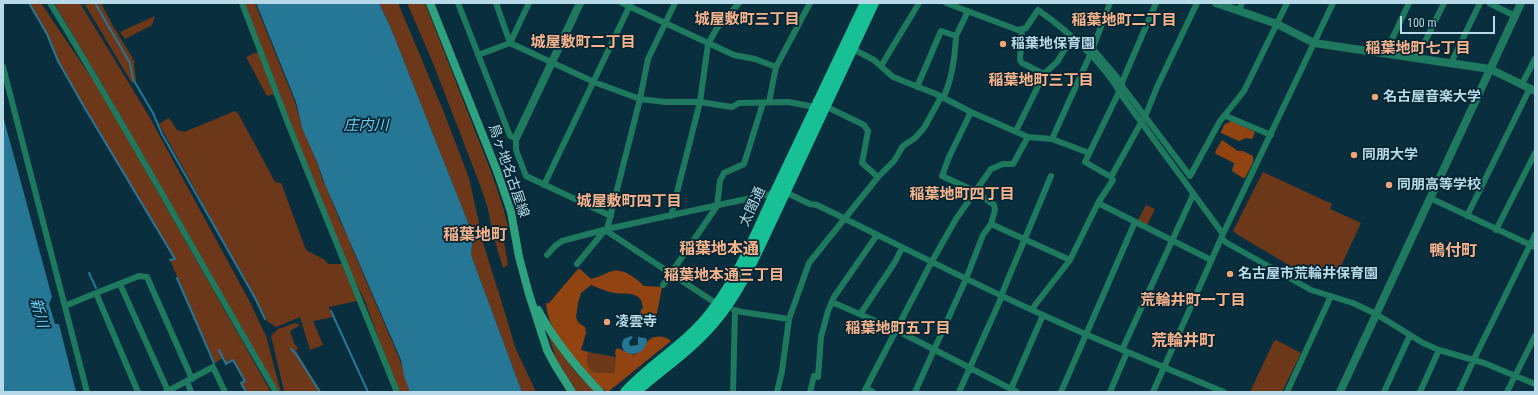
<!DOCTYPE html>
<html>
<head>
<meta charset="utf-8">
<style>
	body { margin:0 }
	#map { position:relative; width:1538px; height:395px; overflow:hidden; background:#092f3e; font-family:"Roboto Condensed",sans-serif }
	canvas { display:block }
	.frame { position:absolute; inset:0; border:4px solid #b8d9e8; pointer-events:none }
	.scale { position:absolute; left:1400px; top:16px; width:95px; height:18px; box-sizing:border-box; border:2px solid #b8d9e8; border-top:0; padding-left:5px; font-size:12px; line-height:14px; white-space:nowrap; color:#b8d9e8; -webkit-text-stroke:3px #002533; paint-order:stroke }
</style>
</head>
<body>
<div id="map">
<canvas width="1538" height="395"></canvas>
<div class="frame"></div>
<div class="scale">100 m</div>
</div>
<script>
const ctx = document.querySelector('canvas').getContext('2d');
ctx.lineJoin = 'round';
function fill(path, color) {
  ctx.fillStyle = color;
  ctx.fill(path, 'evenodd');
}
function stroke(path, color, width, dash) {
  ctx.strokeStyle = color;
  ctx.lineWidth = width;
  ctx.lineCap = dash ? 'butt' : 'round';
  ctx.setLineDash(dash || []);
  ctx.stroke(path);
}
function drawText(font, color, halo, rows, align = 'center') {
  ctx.font = font + ' "Roboto Condensed","Noto Sans JP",sans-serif';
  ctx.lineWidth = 3.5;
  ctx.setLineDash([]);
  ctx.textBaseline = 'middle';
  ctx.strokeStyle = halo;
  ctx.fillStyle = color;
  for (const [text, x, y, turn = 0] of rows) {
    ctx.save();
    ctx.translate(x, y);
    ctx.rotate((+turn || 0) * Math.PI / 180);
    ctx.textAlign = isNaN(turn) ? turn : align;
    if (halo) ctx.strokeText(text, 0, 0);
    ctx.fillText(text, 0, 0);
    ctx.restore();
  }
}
fill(new Path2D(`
	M29,3H41L101,92L271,392H246L241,383L245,380L233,360L226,364L223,358L215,363L170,260L174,258L83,105L58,61L47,34Z
	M54,3H80L150,118L250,302L266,336L281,392H279L271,379L105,89Z
	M84,3H101L113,26L135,62L134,63L136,81L132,83Z
	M245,3H255L295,102L302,128L317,162L323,182L325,184L340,221L349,239L352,248L400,360L410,392H398L365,301L351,273L294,132Z
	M379,3H398L443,110L469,178L484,246L505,313L515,347L536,392H522L471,255L473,235L390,26Z
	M407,3H425L492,174L503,207L509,230L503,235L508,265L503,268L493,235L488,209L480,185L433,63Z
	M155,16L152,25L125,39L120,32Z
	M258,52L274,94L267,96L246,57Z
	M235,111L238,113L275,182L281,183L306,250L325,260L328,264H342L357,301L329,307L333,317L313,321L323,345L310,350L300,317L276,327L267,321L159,124L169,118L177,130L184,132Z
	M1263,172L1332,204L1330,209L1361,223L1335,279L1303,264L1299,271L1238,235L1233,231Z
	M1146,205L1155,209L1147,225L1138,220Z
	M295,323L300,325L290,331L294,343L298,348L296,351L321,392H285L284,391L271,336L278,329Z
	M547,332L573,369L595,392H577L557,361Z
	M1276,340L1301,353L1282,392H1250L1274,341Z
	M588,352L616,357L614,373C595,373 585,375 588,352Z`), '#6d381a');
fill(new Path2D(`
	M1231,121L1255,132L1252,139L1246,138L1239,141L1221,133V132L1224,125Z
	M1222,140L1238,151H1243L1253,156C1255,163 1248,171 1245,178H1243L1232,171L1234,163L1216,154L1215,152Z
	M578,269H580L591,279C598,277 603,275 609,272C622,266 636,278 644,286L662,287L655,323L651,327L641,324C639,318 639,313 643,307C640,290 628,295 615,293C607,292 599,288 591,285L581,293L578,303L576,318L579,323L585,327L586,333L581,350L588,352C585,375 595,373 614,373L616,357L615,352L617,348L634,355C644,351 644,343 650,339C656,335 666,336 671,341L608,392L602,389C582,366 547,334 546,303H549Z`), '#914412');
fill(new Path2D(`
	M256,3H379L390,26L473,235L471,255L522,392H410L404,376L401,360L324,182L317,162L302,128L296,102Z
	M3,116L52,297L49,304L55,324H59L76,392H3Z
	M631,336L633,337L629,342L630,346L638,345V337L645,338L647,340C644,362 614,355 624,339Z`), '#267695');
stroke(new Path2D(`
	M29,3L47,34L58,61L83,105L175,259L170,260
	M95,3L130,63L133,79L153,113L162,134L255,298L265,319
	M89,273L96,288
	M177,278L214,363
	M331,311L368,392
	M291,349L296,354L320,392
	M219,350L226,364L233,360L245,381L241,383L246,392`), '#267695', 2);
stroke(new Path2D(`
	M50,3C129,131 200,263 276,392
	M242,3L289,126L397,392
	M458,3L510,136L516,138V150L526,176L611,216
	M496,3L510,43L529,3
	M622,3L734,55L755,59L776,67
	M946,3L1018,30L1026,28L1038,10C1068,31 1105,64 1122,96L1223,234
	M1489,3L1515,16
	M1239,11L1242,3
	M1022,29L1020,60L1022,63L1044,74
	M956,36L968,11
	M1092,48L1116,76L1125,90L1190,176L1220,121L1244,91L1287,3
	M853,49L874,60L893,77L936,94L971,112L1028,137L1052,139L1089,153
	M1385,54L1409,3
	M478,55L510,43L594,82L640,99L665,102H700L732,107L739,103L788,102L815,107
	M1417,58L1444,3
	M1451,63L1480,3
	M881,66L919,3
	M3,67L87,392
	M1522,84L1535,59
	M917,87L941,31L956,36C955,57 952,80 943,98
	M769,102L776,67L810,3
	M825,106L864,125L868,131L862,163L878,177
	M971,112L949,157L942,176L975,191L994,205L995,210L991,224
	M1226,116L1271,135
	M1016,131L1044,74L1057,62L1072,38
	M1052,139L1091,53L1110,3
	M1111,177L1085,162L1119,92L1123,80L1156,3
	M544,185L631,3
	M1430,198L1535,247
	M1098,203L1211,260
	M671,216L700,102L708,44L717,28L739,3
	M1467,216L1530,88
	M607,229L640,99L648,59L675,3
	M1496,230L1535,153
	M1221,238L1227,243L1311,290L1353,303L1376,314L1423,343L1439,350L1484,363L1535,384
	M547,255L555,246L562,241L607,229L765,195L785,192L810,204L817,205C893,242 967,281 1043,315C1103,343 1164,367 1224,392
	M577,264L605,230L717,304
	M120,284L168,391
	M663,285L717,206L720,181L724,173L744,164L763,103
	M96,293L139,276L147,277L192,379
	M1001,296L1051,176
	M832,302L896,330L1017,392
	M65,306L96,293L138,392
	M734,310L742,312L789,319
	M1032,310L1035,305L1070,260L1098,203L1113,180L1111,177L1147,112L1157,87L1197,3
	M861,313L895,262L902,248
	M1122,350L1193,195
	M818,377L821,337L828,311L834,297L877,235
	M187,381L191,392
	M866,388L873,392
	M1011,389L1043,315
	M166,392L213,367L225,392
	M733,392L735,311
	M777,392L782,371L789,319L809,263L878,177L894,161L903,146L915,138L924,128L941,97
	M810,392L814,376
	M864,392L931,263L956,219L991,169L1003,164H1013L1028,137
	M915,392L966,279L983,235L991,224L1070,260
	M959,392L1002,296
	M1061,392L1135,222
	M1110,392L1127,352
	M1153,392L1223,234L1333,3
	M1287,392L1331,296
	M1384,392L1410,335
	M1420,392L1439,350
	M1459,392L1474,359L1535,235
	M1507,392L1535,336`), '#1e795e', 6);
stroke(new Path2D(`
	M1216,3L1277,24L1314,43L1490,69L1535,91
	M516,138L580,3
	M1340,392L1521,3`), '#1e795e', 8);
stroke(new Path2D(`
	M430,3L497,171L511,212L519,257L529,294L547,350L555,365L572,392
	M538,310C554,340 576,367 600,392`), '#2ea17e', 8);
stroke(new Path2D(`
	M625,392C651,363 687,344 711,312C739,276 756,233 775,192C805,129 835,66 865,3
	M636,392C662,369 691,350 713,324C742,291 759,247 778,208C810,140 842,71 874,3`), '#18c195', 10);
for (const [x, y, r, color] of [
	[1003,44,4,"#f0a279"],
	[1375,97,4,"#f0a279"],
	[1354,155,4,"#f0a279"],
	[1389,185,4,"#f0a279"],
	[1230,274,4,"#f0a279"],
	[607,322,4,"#f0a279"]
]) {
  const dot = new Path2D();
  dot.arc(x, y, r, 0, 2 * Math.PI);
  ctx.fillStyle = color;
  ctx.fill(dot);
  stroke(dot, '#002533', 1.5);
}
drawText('bold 14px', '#b8d9e8', '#002533', [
	["稲葉地保育園",1011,44],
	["名古屋音楽大学",1383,97],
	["同朋大学",1362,155],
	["同朋高等学校",1397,185],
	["名古屋市荒輪井保育園",1238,274],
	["凌雲寺",615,322]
], 'left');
drawText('14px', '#b8d9e8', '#002533', [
	["鳥ヶ地名古屋線",508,171,71],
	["太閤通",753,207,-65]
]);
drawText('bold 15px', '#fcb38c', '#002533', [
	["城屋敷町三丁目",747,20],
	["稲葉地町二丁目",1124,21],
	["城屋敷町二丁目",583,43],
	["稲葉地町七丁目",1418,49],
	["稲葉地町三丁目",1041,81],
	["稲葉地町四丁目",962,195],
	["城屋敷町四丁目",629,202],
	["稲葉地本通三丁目",724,276],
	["荒輪井町一丁目",1193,301],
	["稲葉地町五丁目",898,329]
]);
drawText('italic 15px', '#6dccf5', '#002533', [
	["庄内川",366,126],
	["新川",38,313,75]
]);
drawText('bold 16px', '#fcb38c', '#002533', [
	["稲葉地町",475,236],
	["稲葉地本通",719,250],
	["鴨付町",1453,252],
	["荒輪井町",1183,342]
]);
</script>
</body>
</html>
